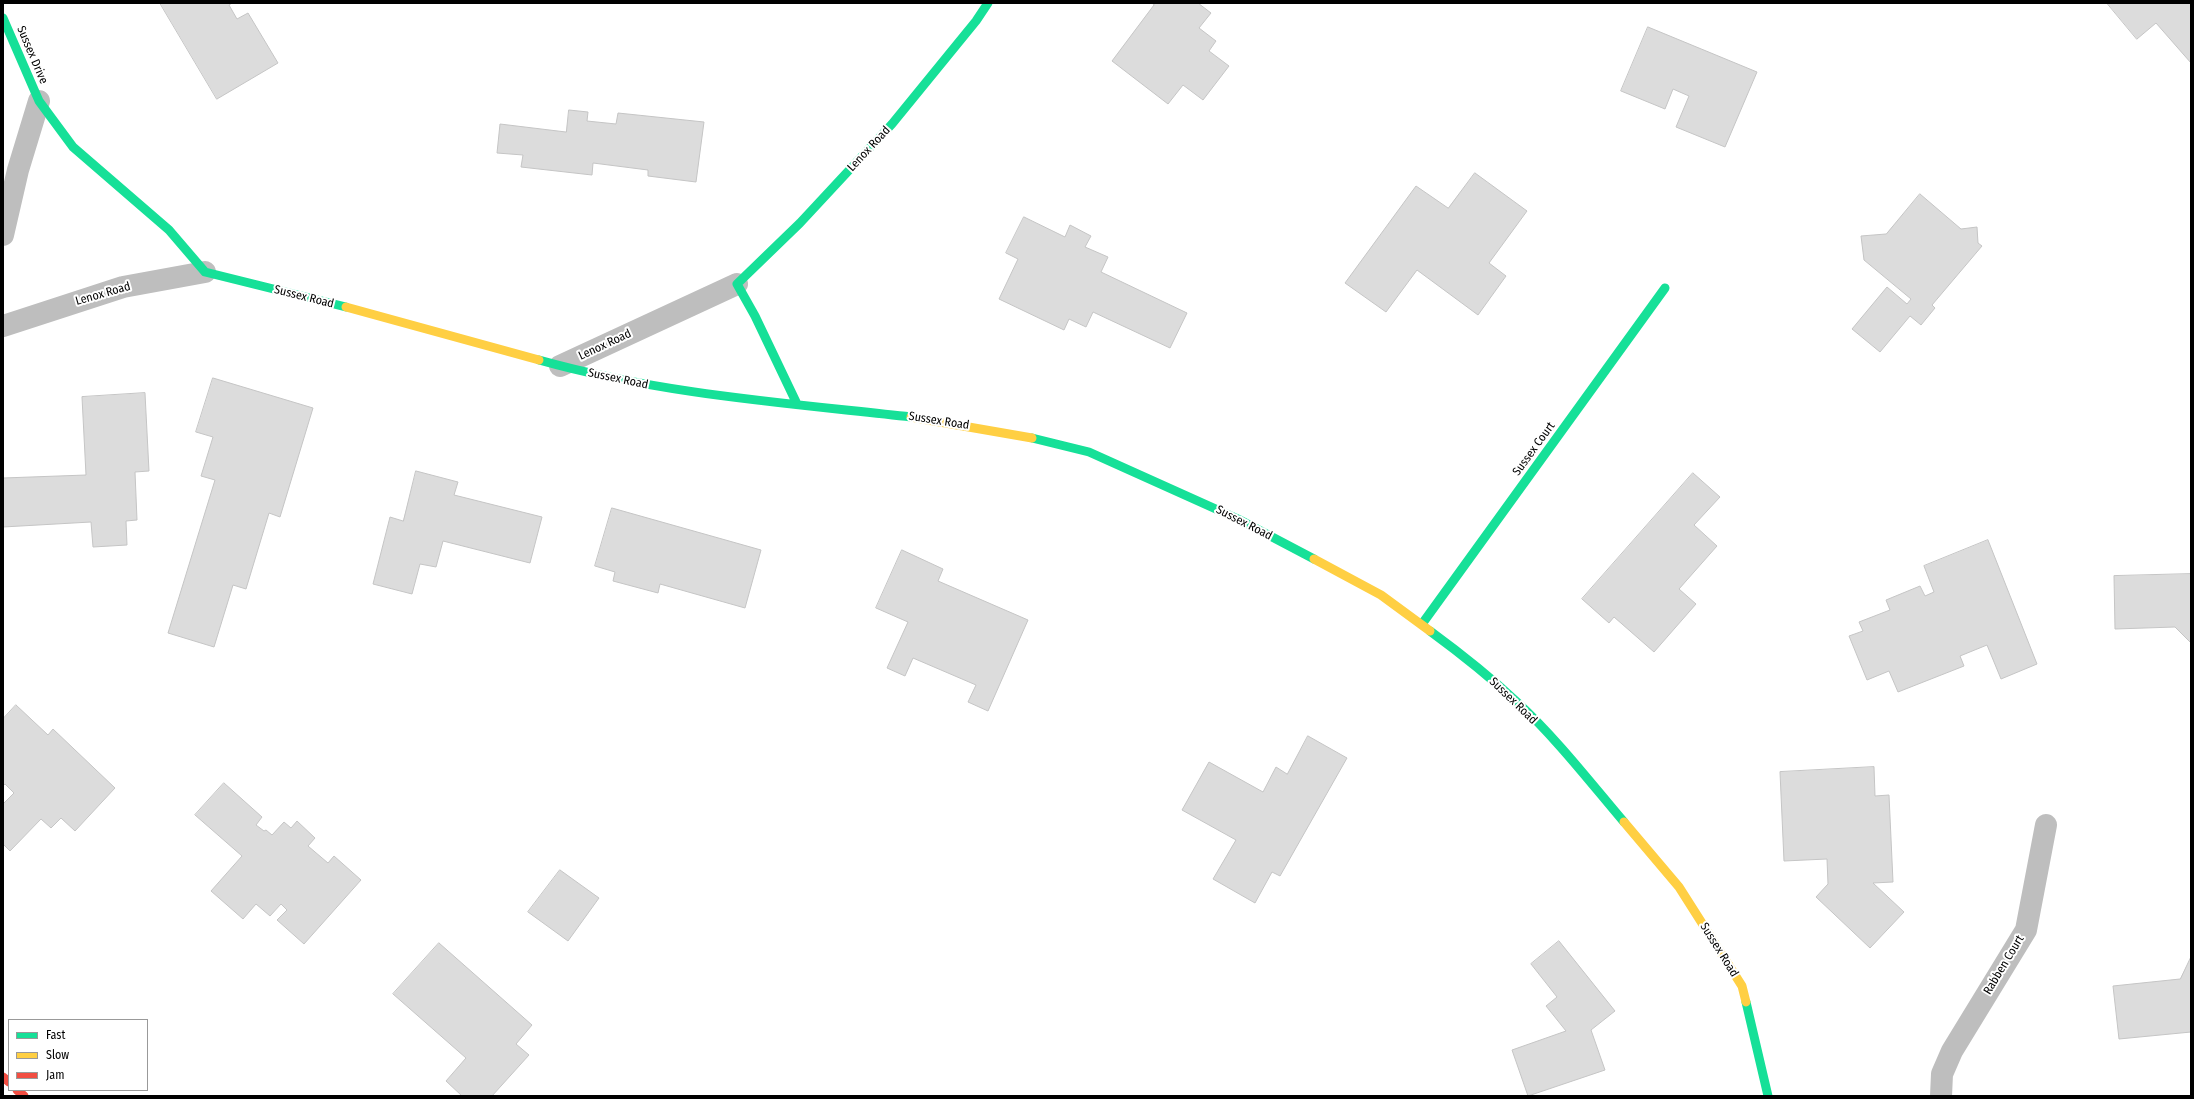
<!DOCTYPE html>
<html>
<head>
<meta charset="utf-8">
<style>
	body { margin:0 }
	#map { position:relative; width:2194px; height:1099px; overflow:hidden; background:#fff; font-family:"Fira Sans Condensed",sans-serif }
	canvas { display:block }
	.frame { position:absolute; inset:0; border:4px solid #000; pointer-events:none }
	.legend { position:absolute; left:8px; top:1019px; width:140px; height:72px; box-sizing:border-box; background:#fff; border:1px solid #999; margin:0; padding:5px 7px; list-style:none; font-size:12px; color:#000 }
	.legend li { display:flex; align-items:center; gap:8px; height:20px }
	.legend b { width:20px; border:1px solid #999 }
</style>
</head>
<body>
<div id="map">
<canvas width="2194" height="1099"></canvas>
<div class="frame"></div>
<ul class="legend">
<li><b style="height:5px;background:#16e098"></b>Fast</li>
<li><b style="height:5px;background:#ffcf43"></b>Slow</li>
<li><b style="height:5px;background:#f24e42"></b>Jam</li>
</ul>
</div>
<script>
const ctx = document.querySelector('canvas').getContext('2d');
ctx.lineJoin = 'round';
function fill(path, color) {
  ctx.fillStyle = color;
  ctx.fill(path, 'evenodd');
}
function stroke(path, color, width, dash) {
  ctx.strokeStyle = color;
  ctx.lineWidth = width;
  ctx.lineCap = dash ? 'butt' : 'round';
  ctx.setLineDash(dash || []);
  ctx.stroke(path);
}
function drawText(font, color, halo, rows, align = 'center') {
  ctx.font = font + ' "Fira Sans Condensed",sans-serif';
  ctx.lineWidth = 4;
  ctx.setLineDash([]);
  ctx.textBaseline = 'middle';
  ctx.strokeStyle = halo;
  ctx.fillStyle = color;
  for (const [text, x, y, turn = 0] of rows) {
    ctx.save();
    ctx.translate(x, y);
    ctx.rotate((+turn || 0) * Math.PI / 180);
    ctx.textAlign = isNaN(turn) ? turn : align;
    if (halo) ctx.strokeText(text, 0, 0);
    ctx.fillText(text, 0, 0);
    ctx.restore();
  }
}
const building = new Path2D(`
	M160,3H232L229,5L237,19L248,13L278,63L217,99Z
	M1152,3H1198L1211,13L1199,28L1216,41L1209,51L1229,66L1203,100L1183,85L1168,104L1112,61L1154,5Z
	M2107,3H2191V63L2156,23L2137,39Z
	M1648,27L1757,72L1725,147L1676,127L1689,96L1673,89L1665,109L1621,91Z
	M569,110L588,112L587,121L616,124L618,113L704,122L696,182L648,176V170L593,163L592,175L521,167L523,155L497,153L500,124L566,132Z
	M1475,173L1527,211L1489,263L1506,276L1478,315L1417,270L1386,312L1345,283L1416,186L1448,208Z
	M1920,194L1961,229L1977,227L1978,243L1982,246L1932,305L1935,308L1921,325L1910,316L1880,352L1852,329L1887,287L1907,304L1911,299L1864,260L1861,236L1886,234Z
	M1024,217L1065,237L1070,225L1091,236L1085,247L1108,257L1101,272L1187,313L1170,348L1093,312L1086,327L1069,319L1064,330L999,299L1018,259L1006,253Z
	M213,378L313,408L280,517L269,513L246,589L233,585L214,647L168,633L215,480L201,476L213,437L196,432Z
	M145,393L149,471L135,472L137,520L126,521L127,545L93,547L91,522L3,527V478L86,475L82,397Z
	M416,471L458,482L454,495L542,517L530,563L443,541L436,567L420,564L412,594L373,584L390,517L403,521Z
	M1693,473L1720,497L1694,525L1717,546L1679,589L1696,604L1654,652L1614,617L1609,623L1582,599Z
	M612,508L761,550L745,608L660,584L658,593L613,581L615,572L595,566Z
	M1988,540L2037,664L2001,679L1987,645L1960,656L1964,666L1898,692L1889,671L1867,680L1849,636L1863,631L1859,622L1890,610L1886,600L1920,586L1925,596L1934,592L1924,566Z
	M902,550L943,569L938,581L1028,620L988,711L968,702L976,685L913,658L905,676L887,668L908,622L876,608Z
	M2191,574V643L2175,627L2115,629L2114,576Z
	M16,705L48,735L53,729L115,788L75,831L61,818L51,828L41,819L10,851L3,844V804L14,793L5,784L3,786V719Z
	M1308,736L1347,758L1280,876L1272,872L1255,903L1213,879L1236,840L1182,810L1209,762L1263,792L1276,767L1287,774Z
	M1874,767L1875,796L1889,795L1893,882L1873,883L1904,912L1870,948L1816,897L1828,884L1827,859L1784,861L1780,772Z
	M224,783L262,817L256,825L264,831L266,830L272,835L284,822L291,828L297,821L315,838L308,846L328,863L334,856L361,880L304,944L277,920L287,910L281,904L270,916L256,904L243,919L211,891L242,856L195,815Z
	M560,870L599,898L568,941L528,912Z
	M1559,941L1615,1011L1591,1030L1605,1070L1528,1096L1512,1050L1566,1031L1546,1006L1557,997L1531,964Z
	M439,943L532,1025L516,1044L529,1055L492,1096H462L446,1081L466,1058L393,994Z
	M2191,957V1032L2119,1039L2113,986L2180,979Z`);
fill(building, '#dcdcdc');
stroke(building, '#c5c5c5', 1);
stroke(new Path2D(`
	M3,235L18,170L39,101
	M3,326L123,287L205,272
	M560,366L737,284
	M1941,1096L1942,1074L1952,1051L2026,930L2046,825`), '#bebebe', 22);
stroke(new Path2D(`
	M3,18L39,101L73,147L169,230L205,272L346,307
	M539,360C660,394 786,403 911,417
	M797,404L755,316L737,284L800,223L892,124L976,21L988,3
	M1032,438L1089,452L1238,519L1314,559
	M1422,624L1665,288
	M1430,631C1460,653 1489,676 1517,702C1556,738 1590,782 1624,822
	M1746,1002L1768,1096`), '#16e098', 9);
stroke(new Path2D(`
	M346,307L539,360
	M911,417L1032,438
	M1314,559L1381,595L1430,631
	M1624,822L1679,887L1742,986L1746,1002`), '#ffcf43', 9);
stroke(new Path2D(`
	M3,1077L9,1082
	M17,1090L24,1096`), '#f24e42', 9);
drawText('12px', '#000', '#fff', [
	["Sussex Drive",32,55,67],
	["Lenox Road",869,149,-47],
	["Lenox Road",103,294,-16],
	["Sussex Road",304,297,14],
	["Lenox Road",605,345,-25],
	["Sussex Road",618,379,12],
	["Sussex Road",939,421,9],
	["Sussex Court",1534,449,-54],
	["Sussex Road",1244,523,27],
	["Sussex Road",1513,701,44],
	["Sussex Road",1719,950,58],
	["Rabben Court",2004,965,-59]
]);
</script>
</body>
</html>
